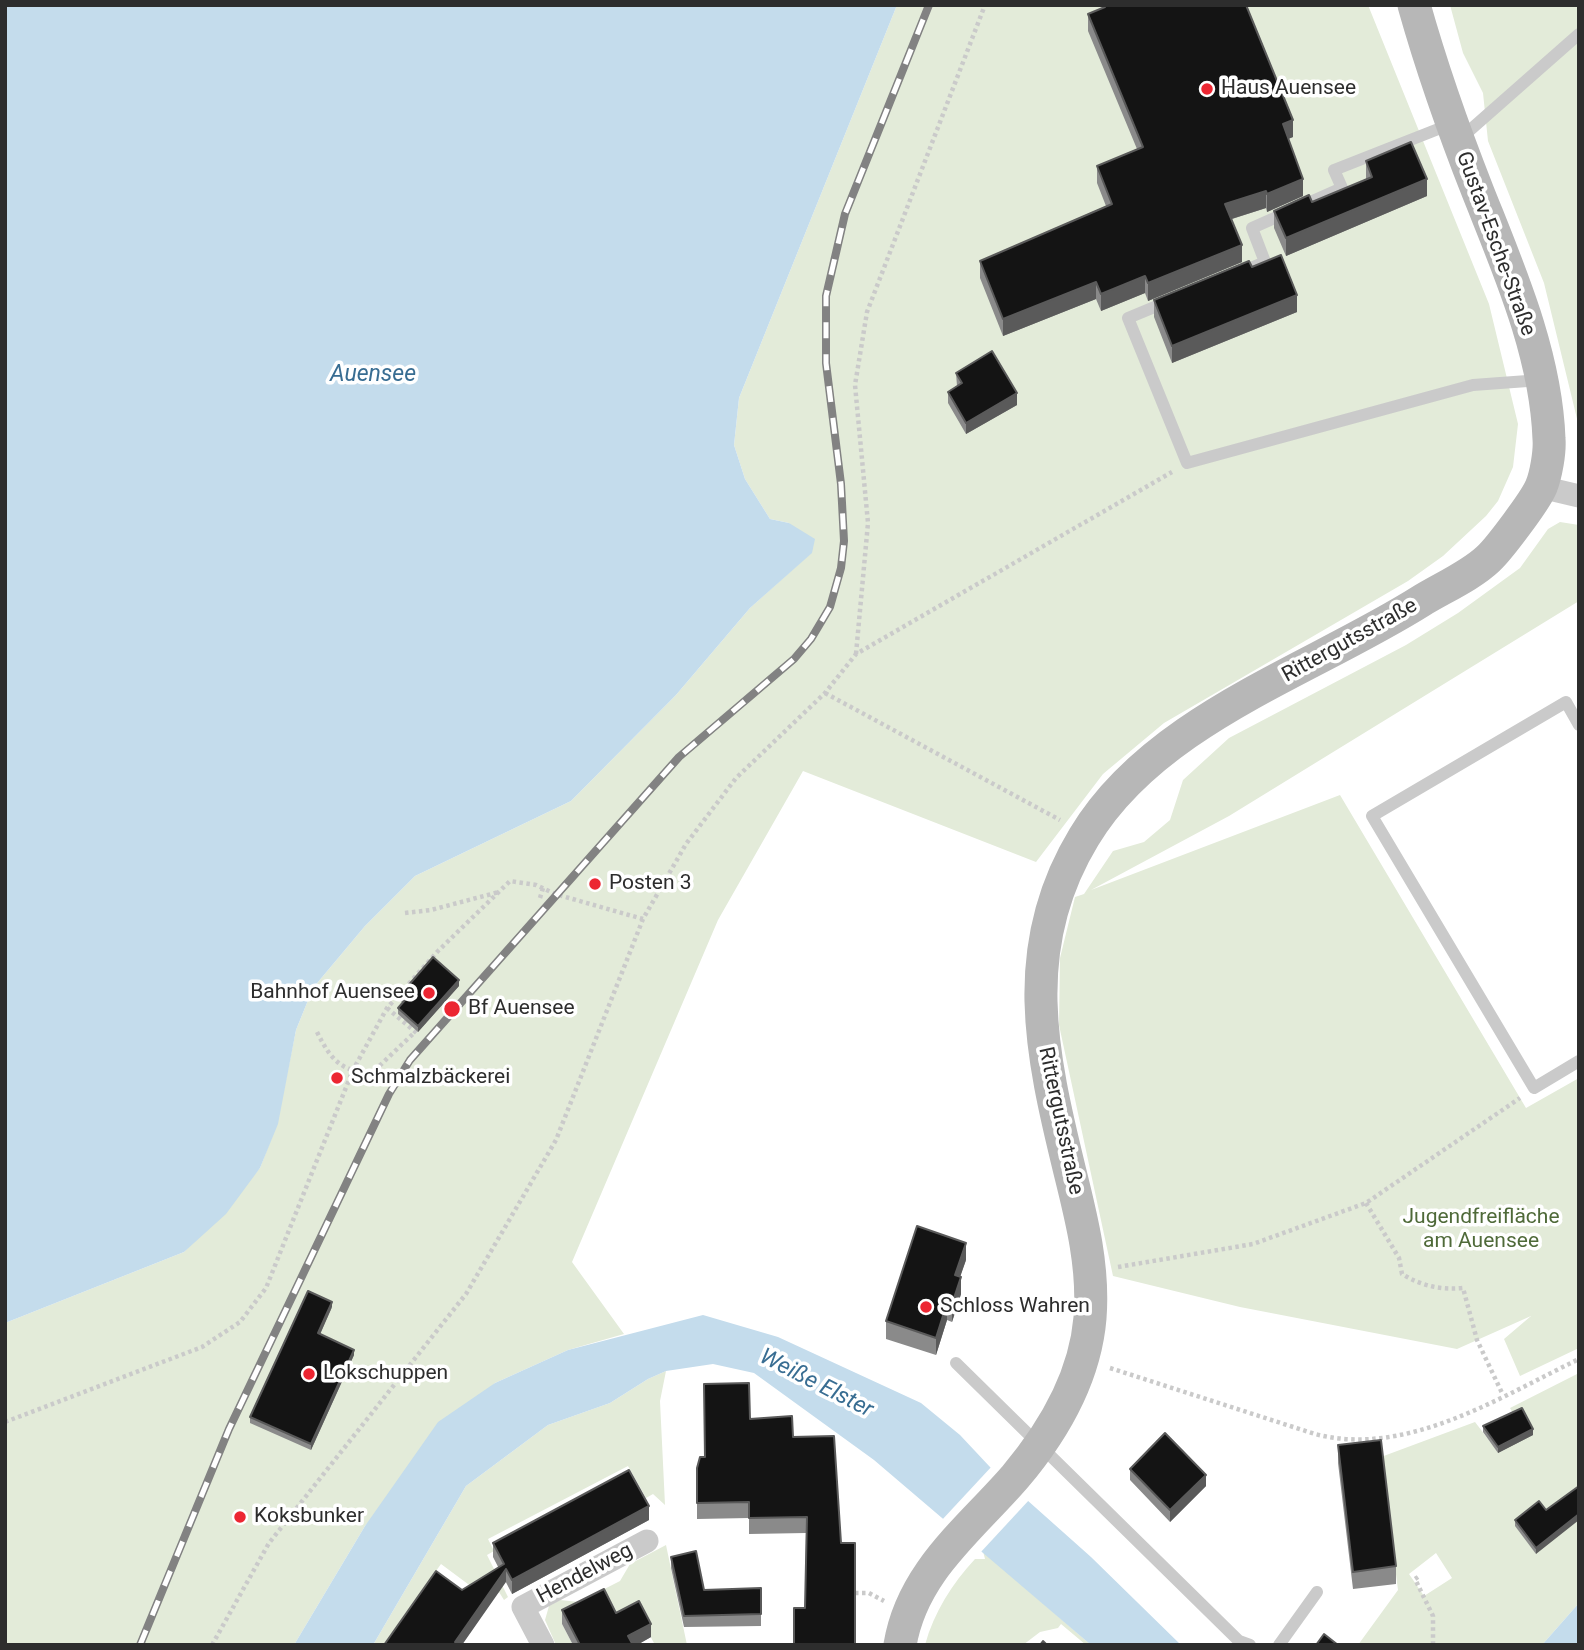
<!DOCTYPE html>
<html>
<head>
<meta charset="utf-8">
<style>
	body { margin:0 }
	#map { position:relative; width:1584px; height:1650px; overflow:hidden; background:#fff; font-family:Roboto,sans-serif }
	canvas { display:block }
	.frame { position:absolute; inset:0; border:7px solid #2d2d2d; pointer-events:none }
</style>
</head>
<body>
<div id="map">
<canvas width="1584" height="1650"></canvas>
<div class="frame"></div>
</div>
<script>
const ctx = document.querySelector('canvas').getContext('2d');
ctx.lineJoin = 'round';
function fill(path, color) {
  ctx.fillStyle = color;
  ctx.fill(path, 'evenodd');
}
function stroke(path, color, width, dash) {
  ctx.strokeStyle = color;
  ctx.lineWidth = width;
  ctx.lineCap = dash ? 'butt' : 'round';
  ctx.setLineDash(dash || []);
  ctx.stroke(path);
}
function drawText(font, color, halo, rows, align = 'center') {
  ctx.font = font + ' Roboto,sans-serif';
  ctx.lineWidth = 7;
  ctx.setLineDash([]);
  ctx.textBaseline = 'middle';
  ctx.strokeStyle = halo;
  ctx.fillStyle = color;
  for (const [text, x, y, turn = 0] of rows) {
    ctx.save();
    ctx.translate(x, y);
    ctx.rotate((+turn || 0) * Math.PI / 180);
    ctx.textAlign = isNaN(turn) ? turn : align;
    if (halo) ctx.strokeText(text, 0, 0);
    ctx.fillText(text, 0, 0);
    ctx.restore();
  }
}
fill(new Path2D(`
	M897,5H1368L1489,304L1518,424L1513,467L1498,501L1486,516L1443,556L1408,581L1164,723L1103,774L1036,862L803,771L718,920L572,1262L624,1334L568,1350L495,1383L365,1526L294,1645H5V1323L184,1252L260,1168L277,1124L296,1030L313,988L365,926L415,876L571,801L676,695L750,608L811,553L789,523L770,519L745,479L734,445L739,398Z
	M1450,5H1579V427L1544,283L1488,141L1483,93L1463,53Z
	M1560,522L1579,525V601L1229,816L1091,890L1340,795L1526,1108L1579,1078V1348L1520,1376L1504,1339L1531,1316L1457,1349L1240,1307L1113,1276L1059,1025L1060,958L1075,897L1084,894L1113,851L1144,842L1170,820L1183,780L1229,738L1406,645L1458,613L1520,568L1548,529Z
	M666,1371L660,1401L665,1505L653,1494L646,1498L628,1466L488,1539L494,1551L487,1555L508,1597L504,1600L494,1584L480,1593L441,1564L431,1578L436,1585L393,1645H373L466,1486L548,1425L610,1403L648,1379Z
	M1579,1373V1603L1542,1645H1358L1398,1590L1381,1457L1475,1422L1498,1452L1515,1417L1510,1408ZM1436,1553L1452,1578L1424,1596L1409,1574Z
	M666,1545L687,1645H655L639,1615L623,1623L612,1603L562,1624L573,1645H556L545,1620L549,1606L560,1600L579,1602L620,1581L630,1564Z
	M983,1551L1091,1645H1086L1061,1624L1058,1628L1040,1632L1023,1645H925C934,1612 952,1584 975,1559H985Z`), '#e3ebd9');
fill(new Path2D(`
	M5,5H897L739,398L734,445L745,479L770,519L789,523L815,539L812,553L750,608L676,695L571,801L415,876L365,926L313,988L296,1030L278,1124L260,1168L226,1214L184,1252L5,1323Z
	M703,1315L778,1337L921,1403L960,1435L990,1467L1091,1557L1181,1645H1091L874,1460L754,1373L713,1364L666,1371L648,1379L610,1403L548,1425L466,1486L373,1645H294L365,1526L438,1422L495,1383L568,1350Z
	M1579,1603V1645H1542Z`), '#c4dcec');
fill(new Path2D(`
	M993,1465L1030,1499L980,1553L941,1521Z`), '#fff');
stroke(new Path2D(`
	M856,654L868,523L855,385L867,312L985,5
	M825,693L1060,820
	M540,898L543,888
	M405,913L431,910L499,892
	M387,1008L419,1035
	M317,1032C330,1058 340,1072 372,1073L415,1032
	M1366,1203L1399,1258L1402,1274C1422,1286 1440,1290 1463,1288L1477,1340L1503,1395
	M1118,1267L1253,1244L1366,1203L1520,1098
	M1110,1368L1315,1434C1406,1458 1500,1397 1579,1359
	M5,1422L202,1347L240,1322L266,1288L353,1070L387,1008L438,951L510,881L536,885L555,894L643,919
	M1418,1577L1415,1579L1433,1616V1645
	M855,1593H869L884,1601
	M212,1645L269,1543L466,1294L556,1140L643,919L686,844L736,778L825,693L856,654L1172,472`), '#cacaca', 4.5, [3.5, 3.5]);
stroke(new Path2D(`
	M1461,138L1579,34
	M1251,268L1265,262L1252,228L1342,188L1334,170L1451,124
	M1169,301L1128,318L1187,463L1473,385L1541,380
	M1579,725L1566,702L1372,816L1534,1088L1579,1061
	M956,1363L1239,1641L1250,1645
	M1279,1645L1317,1592`), '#cacaca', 12);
stroke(new Path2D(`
	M1541,487L1579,496
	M543,1645L523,1607L647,1541`), '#cacaca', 23);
stroke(new Path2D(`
	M900,1645C912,1572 969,1530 1015,1477C1053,1432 1085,1377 1090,1318C1094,1268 1082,1220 1070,1172C1041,1054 1017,947 1084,837C1154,720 1310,671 1421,601C1442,588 1470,576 1488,559C1499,549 1535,501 1541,487C1546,475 1550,452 1549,439C1546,354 1509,270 1478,192C1454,131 1432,69 1414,5`), '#b7b7b7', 33);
const rail = new Path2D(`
	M140,1645L229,1429L389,1094L410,1060L679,757L794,659L811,639L830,607L841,568L844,541L841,484L826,363V296L845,214L929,5`);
stroke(rail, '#828282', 8);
stroke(rail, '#fff', 5, [16]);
fill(new Path2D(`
	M1101,5H1246L1293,137L1288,139L1303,196L1267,212L1266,208L1232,219L1242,262L1148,301L1145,293L1101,311L1096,299L1003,336L980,278V261L1106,206L1097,183V166L1137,149L1088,31V14L1102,9Z
	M1366,161L1427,196L1286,256L1274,228V211L1312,202L1366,180Z
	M1252,267L1297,312L1172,363L1154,317V300Z
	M956,373L1017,405L966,434L948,403V392L957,386Z
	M459,986L418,1032L398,1014V1008L403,1003L400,1000V995Z
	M966,1260L960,1276L961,1294L952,1322L947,1320L936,1355L886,1339V1321Z
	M332,1307L320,1334L354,1355L311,1450L250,1423V1417Z
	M750,1419L793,1437L834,1436L805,1608L806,1533L749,1534V1518L697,1519V1468Z
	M1483,1426L1533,1435L1498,1453L1483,1432Z
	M1338,1445L1396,1566V1584L1353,1589L1338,1463Z
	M1130,1469L1206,1486L1170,1522L1130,1480Z
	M1546,1510L1536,1554L1515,1526V1520Z
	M649,1520L512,1594L493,1557V1543Z
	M671,1557L704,1590L761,1588V1626L684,1627L671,1568Z
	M562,1610L616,1613L651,1637L637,1645H573L562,1624Z`), '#8a8a8a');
fill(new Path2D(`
	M1293,120V137L1283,141V124Z
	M1303,179V196L1267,212V194Z
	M1427,179V196L1286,256V238Z
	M1266,191V208L1225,221V204Z
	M1242,245V262L1148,301V283Z
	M1145,276V293L1101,311V294Z
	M1096,282V299L1003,336V319Z
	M1297,295V312L1172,363V346Z
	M1017,393V405L966,434V423Z
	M459,980V986L418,1032V1026Z
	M966,1243V1260L955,1292V1275Z
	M961,1277V1294L952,1322V1304Z
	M332,1302V1307L318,1339V1333Z
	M947,1303V1320L936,1355V1338Z
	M354,1350V1355L311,1450V1444Z
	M1533,1429V1435L1498,1453V1447Z
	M1206,1475V1486L1170,1522V1510Z
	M649,1506V1520L512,1594V1580Z
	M1579,1514V1520L1536,1554V1548Z
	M506,1569V1582L462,1645H455V1642Z
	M651,1624V1637L637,1645H628V1636Z`), '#5a5a5a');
const building = new Path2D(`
	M1105,5H1246L1293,120L1283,124L1303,179L1267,194L1266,191L1225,204L1242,245L1148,283L1145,276L1101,294L1096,282L1003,319L980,261L1112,204L1097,166L1143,147L1088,14L1105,7Z
	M1411,142L1427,179L1286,238L1274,211L1309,195L1312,202L1372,177L1366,161Z
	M1281,255L1297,295L1172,346L1154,300L1249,261L1252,267Z
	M992,351L1017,393L966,423L948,392L962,383L956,373Z
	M433,957L459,980L418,1026L398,1008L405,1000L400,995Z
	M917,1226L966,1243L955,1275L961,1277L952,1304L947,1303L936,1338L886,1321Z
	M308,1291L332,1302L318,1333L354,1350L311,1444L250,1417Z
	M749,1383L750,1419L792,1416L793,1437L834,1436L841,1543H855V1645H794V1608H805L807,1517L749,1518V1502L697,1503V1468L700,1457H705L704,1384Z
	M1522,1408L1533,1429L1498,1447L1483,1426Z
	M1165,1433L1206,1475L1170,1510L1130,1469Z
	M1381,1440L1396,1566L1353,1572L1338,1445Z
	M629,1470L649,1506L512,1580L506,1569L455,1642L459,1645H384L436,1571L462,1590L504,1564L493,1543Z
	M1579,1486V1514L1536,1548L1515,1520L1539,1501L1546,1510Z
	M696,1551L704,1590L761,1588V1614L684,1616L671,1557Z
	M604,1589L616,1613L639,1601L651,1624L628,1636L633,1645H580L562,1610Z
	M1324,1634L1338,1645H1316Z
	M1043,1641L1047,1645H1040Z`);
fill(building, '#141414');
stroke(building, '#5a5a5a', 2);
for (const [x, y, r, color] of [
	[1207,89,7,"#ec2632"],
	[595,884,7,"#ec2632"],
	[429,993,7,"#ec2632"],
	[452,1009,9,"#ec2632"],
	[337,1078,7,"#ec2632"],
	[926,1307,7,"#ec2632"],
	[309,1374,7,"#ec2632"],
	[240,1517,7,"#ec2632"]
]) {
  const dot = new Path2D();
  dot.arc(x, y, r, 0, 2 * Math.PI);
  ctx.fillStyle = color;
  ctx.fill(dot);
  stroke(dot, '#fff', 2.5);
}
drawText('21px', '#2d2d2d', '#fff', [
	["Haus Auensee",1221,89],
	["Posten 3",609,884],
	["Bahnhof Auensee",415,993,"right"],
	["Bf Auensee",468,1009],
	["Schmalzbäckerei",351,1078],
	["Schloss Wahren",940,1307],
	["Lokschuppen",323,1374],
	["Koksbunker",254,1517]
], 'left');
drawText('21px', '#2d2d2d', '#fff', [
	["Gustav-Esche-Straße",1495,244,70],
	["Rittergutsstraße",1350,641,-29],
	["Rittergutsstraße",1060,1121,78],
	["Hendelweg",585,1574,-28]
]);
drawText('21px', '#4f6a39', '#fff', [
	["Jugendfreifläche",1481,1218],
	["am Auensee",1481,1242]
]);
drawText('italic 23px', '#386d92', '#fff', [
	["Auensee",373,375],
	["Weiße Elster",816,1384,27]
]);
</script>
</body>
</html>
